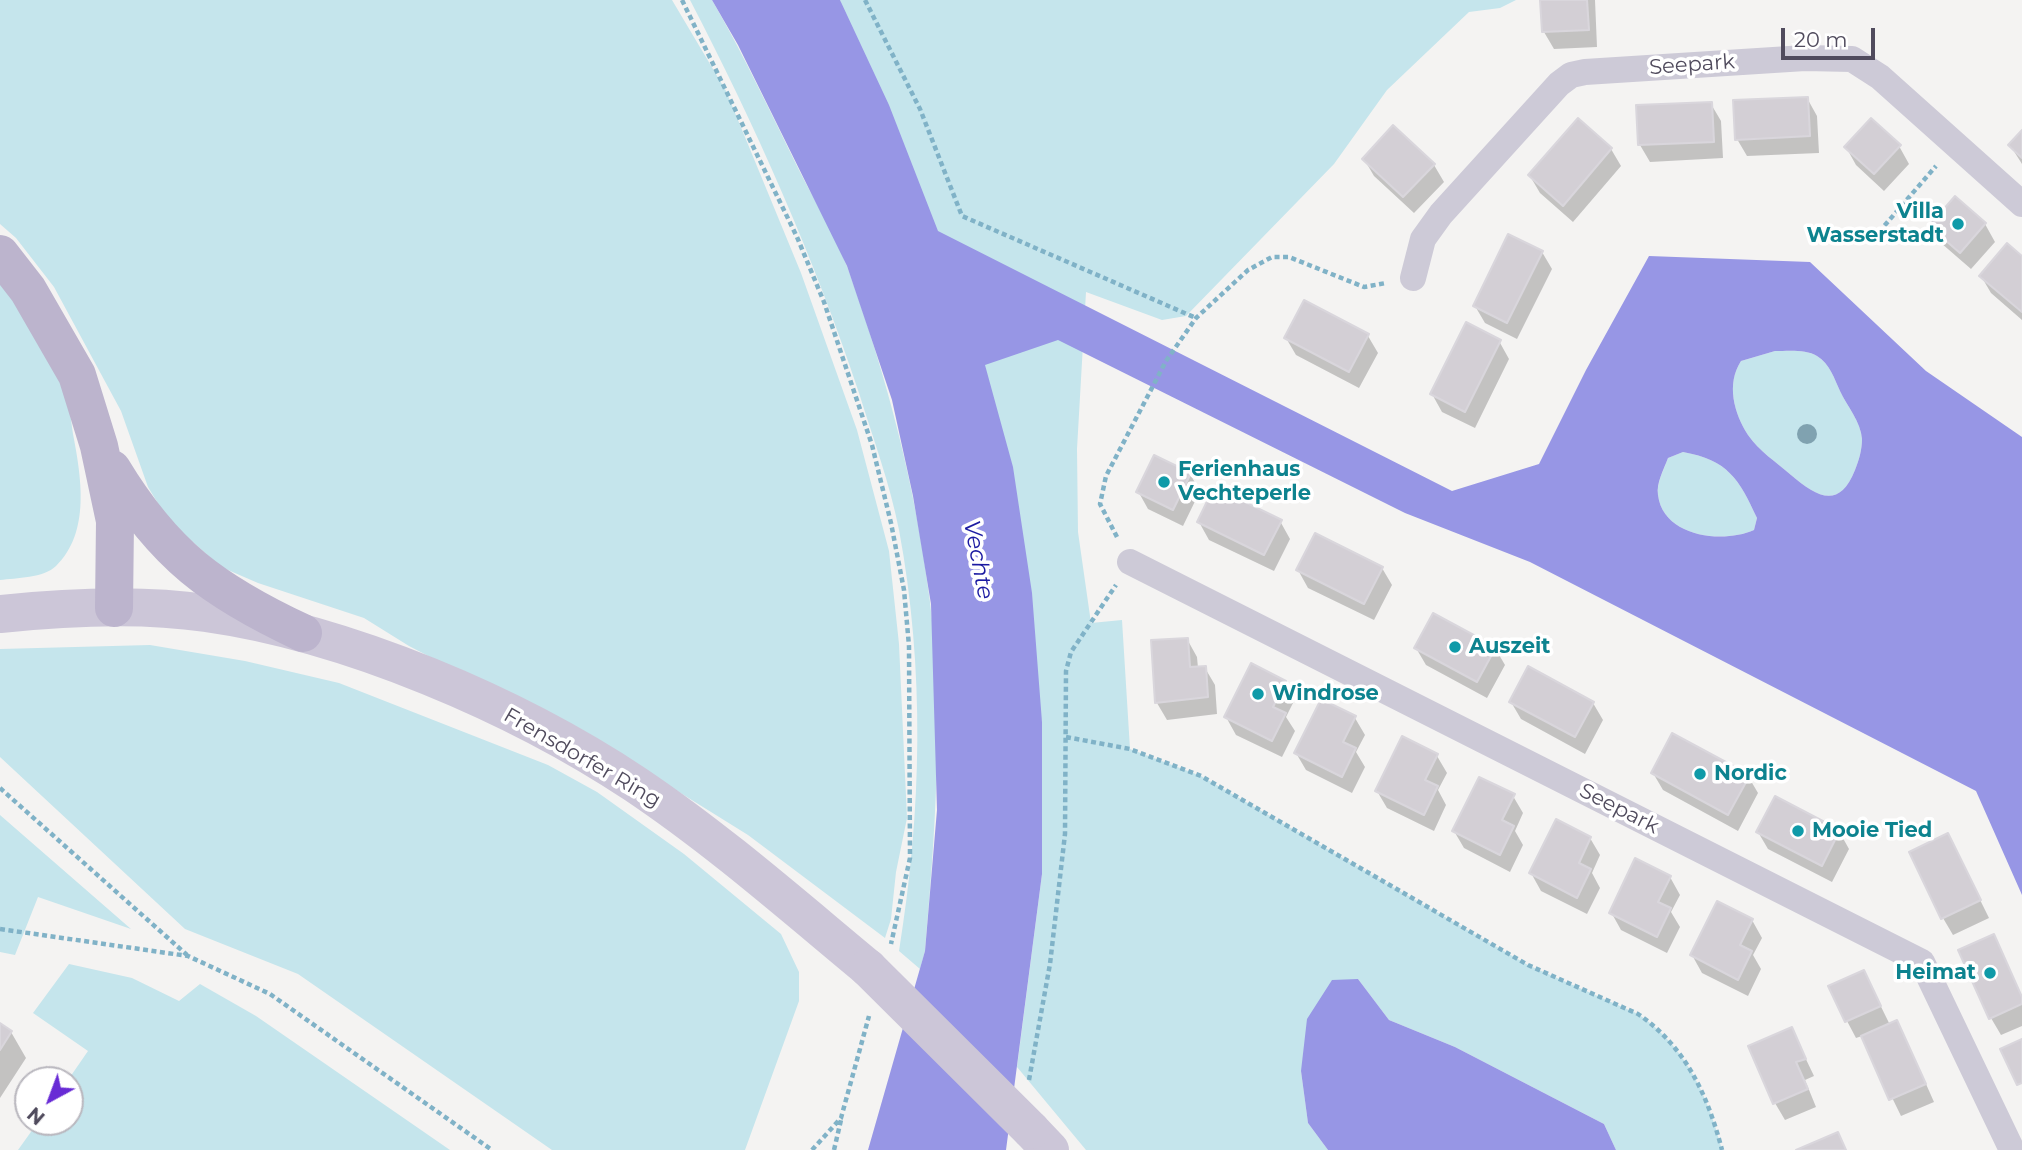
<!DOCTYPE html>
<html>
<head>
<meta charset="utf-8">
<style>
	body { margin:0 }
	#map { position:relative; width:2022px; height:1150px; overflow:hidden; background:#f4f3f2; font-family:Montserrat,sans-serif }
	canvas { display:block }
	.north { position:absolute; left:14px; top:1066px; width:70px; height:70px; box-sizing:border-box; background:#fff; border:2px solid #b9b7be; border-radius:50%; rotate:221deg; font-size:19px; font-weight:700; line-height:28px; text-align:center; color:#504b5d }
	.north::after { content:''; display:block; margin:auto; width:24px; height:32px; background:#682bd5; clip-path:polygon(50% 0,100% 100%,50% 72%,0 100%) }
	.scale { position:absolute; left:1781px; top:28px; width:94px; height:32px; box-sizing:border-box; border:4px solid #504b5d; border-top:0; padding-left:9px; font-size:21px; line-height:24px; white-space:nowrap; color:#504b5d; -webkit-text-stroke:5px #fff; paint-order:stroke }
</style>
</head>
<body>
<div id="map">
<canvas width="2022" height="1150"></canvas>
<div class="north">N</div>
<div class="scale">20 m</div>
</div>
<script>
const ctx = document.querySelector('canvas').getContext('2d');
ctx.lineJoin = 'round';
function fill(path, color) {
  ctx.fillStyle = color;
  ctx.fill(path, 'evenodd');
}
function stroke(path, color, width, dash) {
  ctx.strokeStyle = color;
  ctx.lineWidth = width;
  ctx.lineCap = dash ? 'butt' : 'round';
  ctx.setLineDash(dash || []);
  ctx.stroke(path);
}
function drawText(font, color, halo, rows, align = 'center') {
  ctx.font = font + ' Montserrat,sans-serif';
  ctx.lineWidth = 7;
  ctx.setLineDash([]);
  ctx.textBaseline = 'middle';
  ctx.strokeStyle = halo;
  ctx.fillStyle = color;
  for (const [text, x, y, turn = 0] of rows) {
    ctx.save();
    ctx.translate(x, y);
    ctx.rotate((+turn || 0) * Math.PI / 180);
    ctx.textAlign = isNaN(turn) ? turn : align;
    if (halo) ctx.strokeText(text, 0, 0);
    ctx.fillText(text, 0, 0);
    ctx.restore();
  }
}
fill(new Path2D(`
	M0,0H672L726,91L801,273L857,430L889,551L899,644L907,818L896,872L891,919L885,938L748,835L621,756L409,646L364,618L258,583L221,567L168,520L148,487L121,411L54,287L16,238L0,224Z
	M690,0H712C745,57 772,116 801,174C817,205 836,237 848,269C887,377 916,488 930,602C944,718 935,835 925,951L920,969L899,951C922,811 925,669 899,530C890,484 873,438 859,393C814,257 756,127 690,0Z
	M840,0H1516L1500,8L1469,12L1387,90L1334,164L1186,316L1162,320L1086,292L1077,449L1078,532L1091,623L1122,620L1130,749L1201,776L1528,965L1638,1014C1686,1047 1708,1096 1722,1150H1616L1604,1124L1455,1047L1389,1020L1358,979L1301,1071L1308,1123L1328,1150H1086L1017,1067L1042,874V722Z
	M0,283C27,316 48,352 65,392C70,405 71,421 73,434C81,476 91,532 56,566C44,578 16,578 0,580Z
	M1775,351C1788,351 1806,349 1817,356C1830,364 1834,378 1840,391C1847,406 1861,422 1862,439C1862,450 1859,460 1855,470C1839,510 1817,497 1791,475C1776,462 1759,451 1748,435C1734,413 1726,384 1741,361Z
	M1683,452C1728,460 1739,479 1757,518L1754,530C1723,544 1663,537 1658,495C1656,484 1664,469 1668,458Z
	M150,645L245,661L339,683L548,765L597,792L684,854L781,934L799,972V1001L745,1150H552L298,974L185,929L0,757V649Z
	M0,815L131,929L38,897L15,955L0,952Z
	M69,964L132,978L179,1001L200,984L256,1016L450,1150H18L38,1122H70L68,1080L88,1051L33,1013Z`), '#c5e5ec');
fill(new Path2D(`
	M712,0H840L889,105L938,231L1452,491L1539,464L1586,370L1649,256L1810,262L1926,371L2022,437V895L1976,791L1530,562L1405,513L1058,340L985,365L1013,467L1032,593L1042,722V874L1006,1150H868L925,951L937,810L931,604L913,496L892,400L847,266L738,45ZM1775,351C1788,351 1806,349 1817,356C1830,364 1834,378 1840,391C1847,406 1861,422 1862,439C1862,450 1859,460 1855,470C1839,510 1817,497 1791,475C1776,462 1759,451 1748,435C1734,413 1726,384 1741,361ZM1683,452C1728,460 1739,479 1757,518L1754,530C1723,544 1663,537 1658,495C1656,483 1664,469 1668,458Z
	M1358,979L1389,1020L1455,1047L1604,1124L1616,1150H1328L1308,1123L1301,1071L1307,1019L1332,980Z`), '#9796e5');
fill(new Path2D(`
	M1542,0H1595L1597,47L1554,49L1544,32Z
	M1807,98L1817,116L1819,153L1747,156L1737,139Z
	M1711,104L1721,121L1723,158L1650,162L1640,145Z
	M2022,132V164L2010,145Z
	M1899,146L1909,164L1884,191L1856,165L1846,147Z
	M1611,149L1621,166L1573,222L1540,193L1530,176Z
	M1364,159L1434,165L1444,182L1414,213L1374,176Z
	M1985,224L1995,242L1971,269L1941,243L1931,226Z
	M1542,252L1552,269L1517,339L1485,323L1475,306Z
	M2022,258V320L1991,293L1981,276Z
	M1368,336L1378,353L1359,388L1296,355L1286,338Z
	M1499,341L1509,359L1475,428L1442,412L1432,394Z
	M1190,474L1200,491L1183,526L1148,509L1138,491Z
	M1280,521L1290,539L1274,571L1209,540L1199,522Z
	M1382,568L1392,585L1374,620L1308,588L1298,570Z
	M1187,639L1197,657L1198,668H1205L1215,685L1217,714L1167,720L1157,703L1153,642Z
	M1416,648H1495L1505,665L1487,698L1426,665Z
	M1285,682L1295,699L1286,717L1295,731L1282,757L1236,735L1226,717Z
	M1511,702L1593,703L1603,720L1585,754L1521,719Z
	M1355,718L1365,735L1356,752L1365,767L1352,793L1306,770L1296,753Z
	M1437,756L1447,773L1438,790L1446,805L1434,831L1387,808L1377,791Z
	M1653,773L1748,776L1758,793L1738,831L1663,790Z
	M1513,796L1523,813L1515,831L1523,845L1510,872L1464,848L1454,831Z
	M1839,831L1849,849L1832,882L1768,849L1758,832Z
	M1948,835L1989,918L1953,935L1943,918Z
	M1590,838L1600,855L1592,873L1600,888L1587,914L1541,891L1531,873Z
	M1670,877L1680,895L1671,912L1680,927L1667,953L1621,930L1611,912Z
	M1752,920L1762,938L1753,955L1761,969L1748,996L1702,973L1692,955Z
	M2003,954L2022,996V1026L2001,1035L1991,1018Z
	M1864,972L1890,1025L1897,1022L1906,1039L1934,1102L1901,1116L1862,1036L1856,1038L1847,1021Z
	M0,1025L11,1032L26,1058L0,1098Z
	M1792,1030L1814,1076L1805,1080L1816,1107L1785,1120L1775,1103Z`), '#0003');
const building = new Path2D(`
	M1540,0H1587L1589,30L1542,32Z
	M1808,97L1810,136L1735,140L1733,100Z
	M1712,102L1714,142L1638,145L1636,105Z
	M1578,118L1612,148L1563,206L1528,175Z
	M1871,118L1901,145L1874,174L1844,147Z
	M1393,125L1435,164L1403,197L1362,159Z
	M2022,130V158L2008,145Z
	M1955,196L1986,223L1960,253L1929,226Z
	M1508,234L1543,251L1507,323L1473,306Z
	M2007,243L2022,256V312L1979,276Z
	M1304,300L1369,334L1349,372L1284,338Z
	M1466,322L1501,340L1465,412L1430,394Z
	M1154,455L1191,473L1173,510L1136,492Z
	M1214,487L1282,520L1264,555L1197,522Z
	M1315,533L1383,567L1364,604L1296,570Z
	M1433,613L1496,647L1477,682L1414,648Z
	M1188,638L1190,667L1206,666L1208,697L1155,703L1151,640Z
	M1251,663L1286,681L1273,707L1286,713L1272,741L1224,717Z
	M1528,666L1594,702L1575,737L1509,702Z
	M1321,699L1356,716L1343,742L1356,748L1342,777L1294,753Z
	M1672,733L1750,775L1728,815L1651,773Z
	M1402,736L1438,754L1425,780L1438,786L1424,815L1375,791Z
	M1479,777L1515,794L1502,820L1514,826L1500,855L1452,831Z
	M1775,796L1840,830L1822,866L1756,832Z
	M1556,819L1591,837L1579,863L1591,869L1577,898L1529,873Z
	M1948,833L1981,900L1941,919L1909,852Z
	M1635,858L1671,876L1658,902L1671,908L1657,937L1609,913Z
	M1717,901L1753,919L1740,945L1752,951L1738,980L1690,955Z
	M1994,934L2022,997V1004L1989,1019L1958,950Z
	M1864,970L1881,1006L1845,1022L1828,986Z
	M1897,1020L1926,1084L1889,1100L1861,1036Z
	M0,1023L12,1031L0,1050Z
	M1792,1027L1806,1059L1796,1062L1808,1089L1773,1104L1748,1046Z
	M2022,1039V1083L2017,1085L2000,1049Z
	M1838,1132L1846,1150H1796Z`);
fill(building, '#d3cfd5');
stroke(building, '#d9d6dc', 2);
stroke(new Path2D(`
	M682,0L797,237L824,302L872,445L891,523L904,590L909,646L910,858L891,944
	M865,0L920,109L962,216L1196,318
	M1879,232L1936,166
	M1117,537L1100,504L1106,476L1166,361L1196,318L1248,270L1272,257H1289L1364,287L1386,283
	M1066,737L1130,749L1201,776L1528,965L1638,1014C1686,1047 1708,1096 1722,1150
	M0,788L187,955
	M0,929L188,956L270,994L492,1150
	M1029,1080L1050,964L1065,834L1066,671L1071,652L1116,585
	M812,1150L841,1118L869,1016
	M834,1150L841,1120`), '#80b2c7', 4.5, [5, 3.5]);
stroke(new Path2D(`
	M1413,278L1423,239L1441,214L1559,84L1571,75L1585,72L1805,58L1852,59L1880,77L2022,204
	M1130,562L1922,962L2012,1150`), '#cdcad7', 26);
stroke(new Path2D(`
	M0,614C67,607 139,603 206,613C348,633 516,705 635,784C717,839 792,905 868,968
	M1031,1130L1050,1150`), '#ccc6d8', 38);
stroke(new Path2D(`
	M0,254L28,290L77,375L99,446L115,521L114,608
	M112,469C164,555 213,591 303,633`), '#bcb4cd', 38);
stroke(new Path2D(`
	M868,968L1031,1130`), '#ccc6d8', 38);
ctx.fillStyle = '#80a2b0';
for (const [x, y] of [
	[1807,434]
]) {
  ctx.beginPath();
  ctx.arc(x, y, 10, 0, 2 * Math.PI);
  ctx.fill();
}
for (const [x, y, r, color] of [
	[1958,224,7,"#0f9aa8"],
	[1164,482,7,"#0f9aa8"],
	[1455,647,7,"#0f9aa8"],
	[1258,694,7,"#0f9aa8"],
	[1700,774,7,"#0f9aa8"],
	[1798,831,7,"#0f9aa8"],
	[1990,973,7,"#0f9aa8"]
]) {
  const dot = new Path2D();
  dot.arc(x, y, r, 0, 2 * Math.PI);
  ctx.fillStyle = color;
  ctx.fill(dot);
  stroke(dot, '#fff', 2.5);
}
drawText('21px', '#504b5d', '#fff', [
	["Seepark",1692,65,-4],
	["Frensdorfer Ring",582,758,30],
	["Seepark",1619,809,27]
]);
drawText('bold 21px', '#0d838f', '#fff', [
	["Villa",1944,212,"right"],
	["Wasserstadt",1944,236,"right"],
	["Ferienhaus",1178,470],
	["Vechteperle",1178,494],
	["Auszeit",1469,647],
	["Windrose",1272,694],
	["Nordic",1714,774],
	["Mooie Tied",1812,831],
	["Heimat",1976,973,"right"]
], 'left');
drawText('italic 23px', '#1b1aa1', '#fff', [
	["Vechte",978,560,79]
]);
</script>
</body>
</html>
